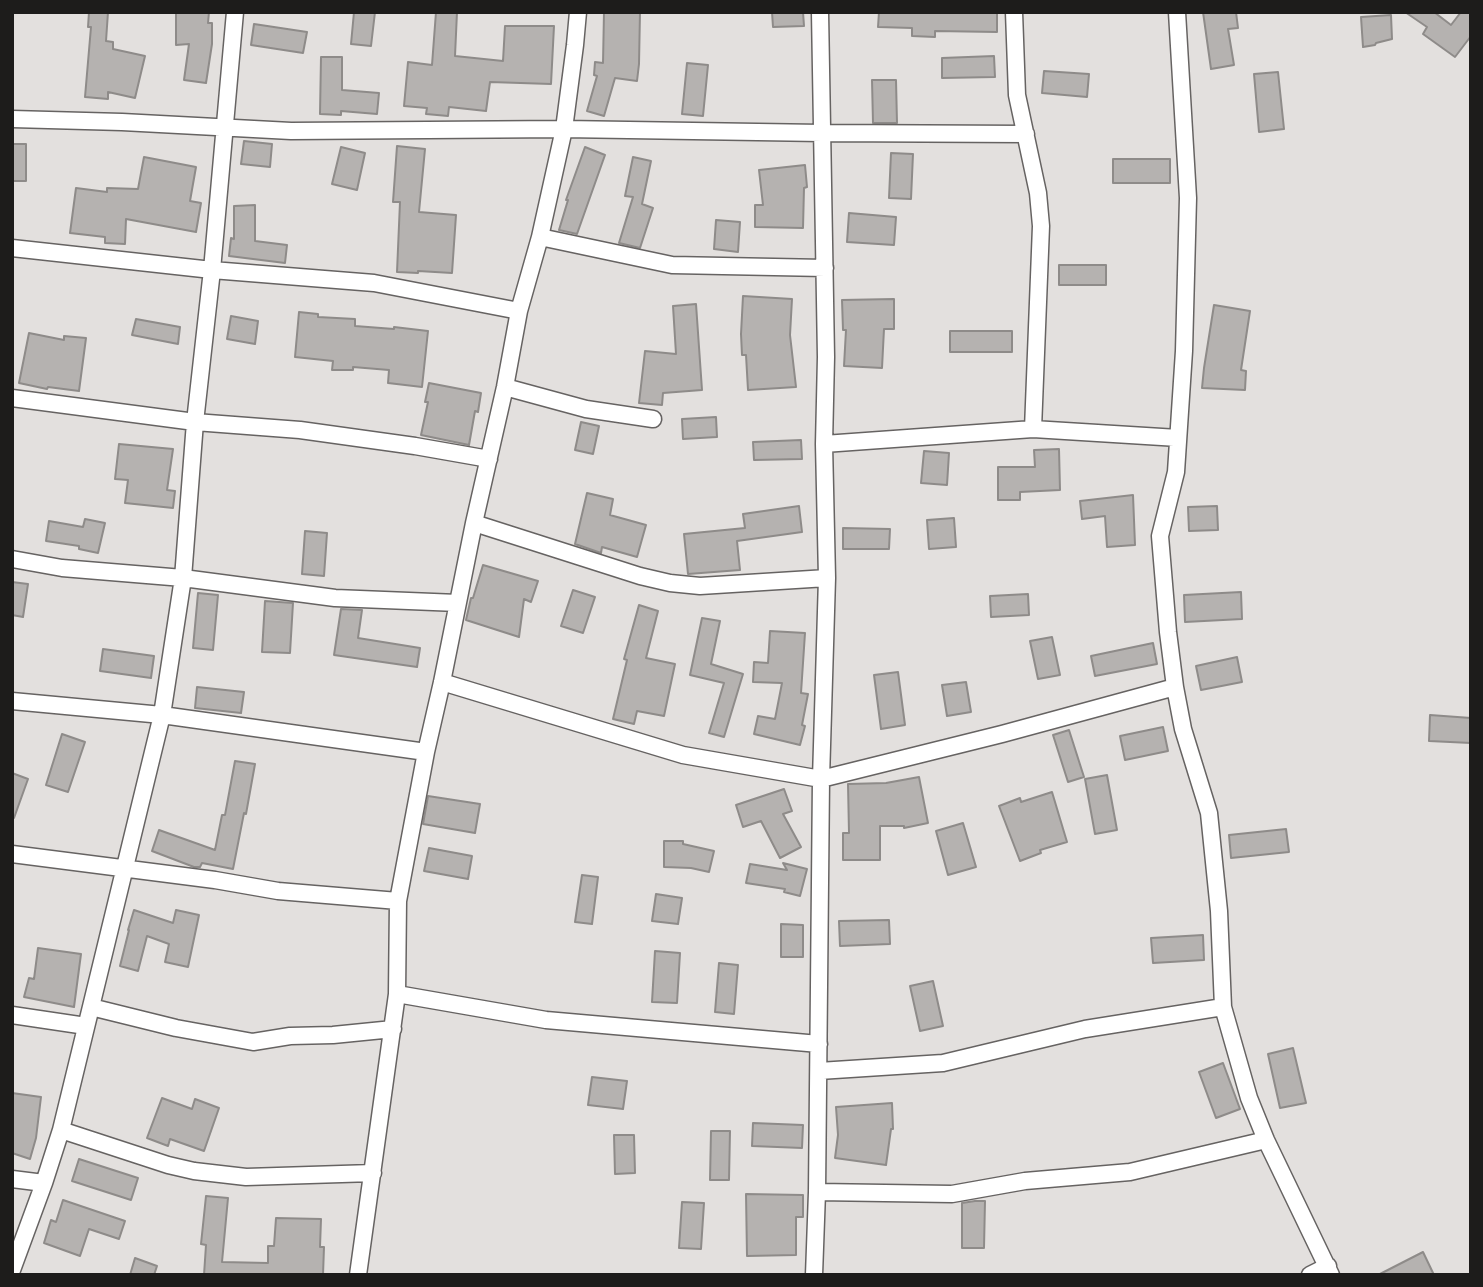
<!DOCTYPE html>
<html>
<head>
<meta charset="utf-8">
<style>
	body { margin:0 }
	#map { position:relative; width:1483px; height:1287px; overflow:hidden; background:#e3e0de; font-family:Raleway,sans-serif }
	canvas { display:block }
	.frame { position:absolute; inset:0; border:14px solid #1d1c1b; pointer-events:none }
</style>
</head>
<body>
<div id="map">
<canvas width="1483" height="1287"></canvas>
<div class="frame"></div>
</div>
<script>
const ctx = document.querySelector('canvas').getContext('2d');
ctx.lineJoin = 'round';
function fill(path, color) {
  ctx.fillStyle = color;
  ctx.fill(path, 'evenodd');
}
function stroke(path, color, width, dash) {
  ctx.strokeStyle = color;
  ctx.lineWidth = width;
  ctx.lineCap = dash ? 'butt' : 'round';
  ctx.setLineDash(dash || []);
  ctx.stroke(path);
}
const building = new Path2D(`
	M89,12H108L106,41L113,42V49L145,56L135,98L108,92V99L85,97L91,27H88Z
	M176,12H209L208,23H212V44L206,83L184,80L189,44L176,45Z
	M354,12H375L371,46L351,44Z
	M436,12H457L455,56L503,61L505,26H554L551,84L490,82L486,111L449,107L448,116L426,114L427,108L404,106L408,62L432,65Z
	M604,12H640L639,64L637,81L615,78L604,116L587,111L597,76L594,75L595,62L603,63Z
	M772,12H803L804,26L773,27Z
	M879,12H997V32L935,31V37L912,36V28L878,27Z
	M1203,12H1236L1238,28L1228,29L1234,65L1211,69Z
	M1405,12H1434L1451,25L1461,12H1471V36L1455,57L1423,34L1427,27Z
	M1391,15L1392,39L1376,43L1375,45L1363,47L1361,17Z
	M254,24L307,32L303,53L251,45Z
	M994,56L995,77L942,78V58Z
	M321,57H342V90L379,93L377,114L341,111V115L320,114Z
	M687,63L708,65L703,116L682,114Z
	M1044,71L1089,74L1087,97L1042,93Z
	M1278,72L1284,129L1259,132L1254,74Z
	M872,80H896L897,123H873Z
	M244,141L272,144L270,167L241,164Z
	M12,144H26V181H12Z
	M397,146L425,149L419,212L456,215L452,273L418,271V273L397,272L400,202H393Z
	M341,147L365,153L357,190L332,184Z
	M585,147L605,155L577,234L559,230L568,200H566Z
	M891,153L913,154L911,199L889,198Z
	M144,157L196,167L190,201L201,203L196,232L126,219L125,244L105,243V237L70,233L76,188L107,192V188L138,189Z
	M633,157L651,161L642,204L653,208L640,248L619,243L633,197L625,196Z
	M1113,159H1170V183H1113Z
	M805,165L807,187L804,188L803,228L755,227V205H763L759,170Z
	M255,205V241L287,245L285,263L229,256L231,238L234,239V206Z
	M849,213L896,217L894,245L847,242Z
	M716,220L740,222L738,252L714,249Z
	M1059,265H1106V285H1059Z
	M743,296L792,299L790,335L796,387L748,390L746,355H742L741,334Z
	M894,299V329H884L882,368L844,366L846,330H843L842,300Z
	M696,304L702,390L663,393L662,405L639,403L645,351L676,354L673,306Z
	M1214,305L1250,311L1241,370L1246,371L1245,390L1202,388L1204,368Z
	M299,312L318,314V317L355,319V326L394,329V327L428,331L422,387L388,383L389,370L353,367V370H332L333,361L295,357Z
	M231,316L258,321L255,344L227,339Z
	M136,319L180,327L178,344L132,335Z
	M950,331H1012V352H950Z
	M29,333L64,340V336L86,338L79,391L48,387L47,389L19,383Z
	M429,383L481,393L478,412L475,411L469,445L421,435L428,402H425Z
	M716,417L717,437L683,439L682,419Z
	M581,422L599,426L593,454L575,450Z
	M801,440L802,459L754,460L753,442Z
	M119,444L173,449L167,490L175,491L173,508L125,503L128,480L115,479Z
	M1059,449L1060,490L1020,492V500H998V467H1035L1034,450Z
	M924,451L949,453L947,485L921,483Z
	M587,493L613,499L610,515L646,525L637,557L602,547L601,553L575,544Z
	M1133,495L1135,545L1107,547L1105,516L1082,519L1080,501Z
	M799,506L802,532L737,541L740,570L688,574L684,534L745,528L743,514Z
	M1217,506L1218,530L1189,531L1188,507Z
	M954,518L956,547L929,549L927,520Z
	M85,519L105,523L98,553L79,549V546L46,541L49,521L83,527Z
	M843,528L890,529L889,549H843Z
	M305,531L327,533L324,576L302,574Z
	M483,565L538,581L531,602L524,599L519,637L466,620L471,598H473Z
	M12,582L28,584L23,617L12,615Z
	M573,590L595,597L583,633L561,626Z
	M1241,592L1242,619L1185,622L1184,595Z
	M198,593L218,595L213,650L193,648Z
	M1028,594L1029,615L991,617L990,596Z
	M265,601L293,603L290,653L262,652Z
	M639,605L658,611L646,658L675,664L664,716L637,711L634,724L613,719L627,660L624,659Z
	M341,609L362,610L358,638L420,648L417,667L334,655Z
	M702,618L720,621L711,664L743,674L724,737L709,733L724,683L690,675Z
	M770,631L805,633L801,693L808,694L802,725L805,726L800,745L754,734L758,716L775,719L782,683L753,682L754,662L768,663Z
	M1052,637L1060,675L1038,679L1030,641Z
	M1153,643L1157,664L1095,676L1091,656Z
	M103,649L154,656L151,678L100,671Z
	M1237,657L1242,682L1201,690L1196,666Z
	M898,672L905,725L881,729L874,675Z
	M966,682L971,712L947,716L942,685Z
	M197,687L244,692L241,713L195,708Z
	M1430,715L1471,718V743L1429,741Z
	M1163,727L1168,751L1125,760L1120,736Z
	M1069,730L1084,777L1068,782L1053,735Z
	M62,734L85,742L68,792L46,785Z
	M235,761L255,764L246,814L244,813L233,869L202,863L200,867H194L152,851L159,830L215,850L222,815H225Z
	M12,773L28,779L14,818H12Z
	M1107,775L1117,830L1095,834L1085,779Z
	M919,777L928,823L904,828V826H880V860H843V833H849L848,784L886,783Z
	M784,789L792,811L783,814L801,847L780,858L761,821L743,827L736,805Z
	M1052,792L1067,842L1040,850L1041,853L1020,861L999,806L1020,798L1021,802Z
	M428,796L480,804L475,833L423,824Z
	M963,823L976,867L948,875L936,831Z
	M1286,829L1289,852L1231,858L1229,835Z
	M664,841H683V844L714,851L709,872L691,868L664,867Z
	M429,848L472,856L468,879L424,871Z
	M783,863L807,869L800,896L784,892L785,889L746,883L750,864L787,870Z
	M582,875L598,877L592,924L575,922Z
	M656,894L682,898L678,924L652,921Z
	M134,910L173,923L176,910L199,915L188,967L165,962L169,944L147,936L138,971L120,966L129,930H128Z
	M889,920L890,944L840,946L839,921Z
	M781,924L803,925V957H781Z
	M1203,935L1204,960L1153,963L1151,938Z
	M38,948L81,954L74,1007L24,997L29,978L34,979Z
	M655,951L680,953L677,1003L652,1002Z
	M719,963L738,965L734,1014L715,1012Z
	M933,981L943,1026L920,1031L910,986Z
	M1293,1048L1306,1103L1280,1108L1268,1054Z
	M1223,1063L1240,1109L1216,1118L1199,1072Z
	M592,1077L627,1081L623,1109L588,1105Z
	M12,1093L41,1097L36,1138L30,1159L12,1153Z
	M162,1098L192,1109L195,1099L219,1108L204,1151L170,1139L168,1146L147,1138Z
	M892,1103L893,1129H891L886,1165L835,1158L838,1135L836,1107Z
	M753,1123L803,1125L802,1148L752,1146Z
	M711,1131H730L729,1180H710Z
	M614,1135H634L635,1173L615,1174Z
	M79,1159L138,1178L131,1200L72,1181Z
	M746,1194L803,1195V1217H796V1255L747,1256Z
	M206,1196L228,1198L222,1262L268,1263V1246H274L276,1218L321,1219L320,1247H324L323,1275H204L206,1245L201,1244Z
	M63,1200L125,1221L119,1239L89,1229L80,1256L44,1243L51,1220L56,1222Z
	M975,1201H985L984,1248H962V1203Z
	M682,1202L704,1203L701,1249L679,1248Z
	M1423,1252L1434,1275H1378Z
	M135,1258L157,1266L154,1275H130Z`);
fill(building, '#b5b2b0');
stroke(building, '#8e8b89', 2);
const minor = new Path2D(`
	M1014,12L1017,95L1038,193L1041,226L1033,429
	M1177,12L1188,198L1184,351L1176,472L1160,536L1168,632L1175,687L1183,729L1209,813L1219,911L1223,1007L1249,1098L1266,1140L1331,1275
	M12,119L122,122L291,131L564,129L822,133L1026,134
	M540,237L672,265L825,268
	M12,248L212,270L374,283L519,311
	M505,387L586,409L653,419
	M12,398L195,422L300,430L415,446L489,459
	M824,444L1033,429L1178,438
	M474,523L640,576L670,583L700,586L827,578
	M12,559L62,568L183,578L335,598L458,603
	M442,682L683,755L821,779L1002,734L1175,687
	M12,701L162,715L426,752
	M12,854L215,880L278,891L398,901
	M397,994L546,1020L819,1044
	M91,1007L176,1028L253,1042L290,1036L333,1035L393,1029
	M12,1015L86,1026
	M819,1071L943,1063L1085,1029L1223,1007
	M61,1130L168,1165L194,1171L246,1177L373,1173
	M12,1179L44,1183
	M817,1192L952,1194L1025,1181L1130,1172L1266,1140
	M12,1270L44,1183L61,1130L162,715L183,578L195,422L212,270L235,12
	M358,1275L397,994L398,901L426,752L442,682L474,523L505,387L519,311L540,237L564,129L575,45L578,12
	M814,1275L817,1192L821,779L827,578L824,444L826,357L820,12
	M1310,1275L1328,1266`);
stroke(minor, '#666362', 19);
stroke(minor, '#fff', 16);
</script>
</body>
</html>
